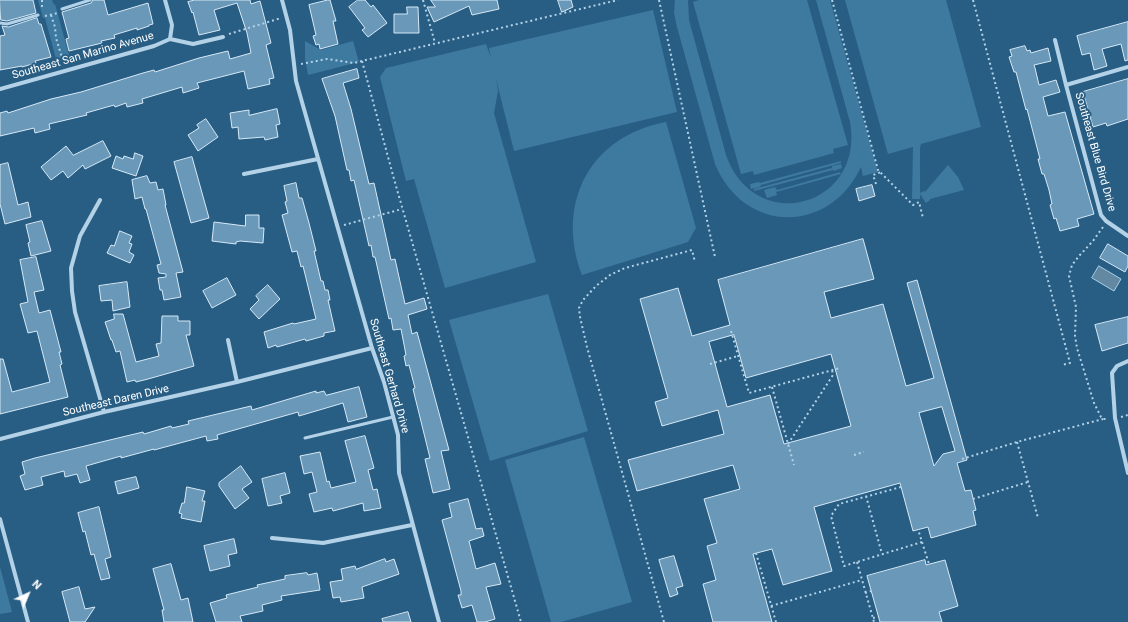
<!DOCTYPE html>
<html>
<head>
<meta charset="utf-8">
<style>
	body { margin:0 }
	#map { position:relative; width:1128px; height:622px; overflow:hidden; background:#295e84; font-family:Roboto,sans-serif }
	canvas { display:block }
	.north { position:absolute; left:8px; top:574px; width:40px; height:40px; -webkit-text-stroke:3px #295e84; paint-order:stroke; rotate:44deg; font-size:11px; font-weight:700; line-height:16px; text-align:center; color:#fff }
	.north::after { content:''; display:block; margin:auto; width:14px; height:18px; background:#fff; clip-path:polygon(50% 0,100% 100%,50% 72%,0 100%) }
</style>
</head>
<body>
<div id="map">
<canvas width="1128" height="622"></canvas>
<div class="north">N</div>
</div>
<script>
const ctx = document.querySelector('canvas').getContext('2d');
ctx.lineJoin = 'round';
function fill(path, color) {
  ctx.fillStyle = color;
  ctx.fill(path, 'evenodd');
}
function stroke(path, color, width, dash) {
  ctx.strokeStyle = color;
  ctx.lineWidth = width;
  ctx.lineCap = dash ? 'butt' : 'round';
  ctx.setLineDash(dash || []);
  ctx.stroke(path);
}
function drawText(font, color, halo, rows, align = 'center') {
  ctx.font = font + ' Roboto,sans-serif';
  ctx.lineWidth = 3.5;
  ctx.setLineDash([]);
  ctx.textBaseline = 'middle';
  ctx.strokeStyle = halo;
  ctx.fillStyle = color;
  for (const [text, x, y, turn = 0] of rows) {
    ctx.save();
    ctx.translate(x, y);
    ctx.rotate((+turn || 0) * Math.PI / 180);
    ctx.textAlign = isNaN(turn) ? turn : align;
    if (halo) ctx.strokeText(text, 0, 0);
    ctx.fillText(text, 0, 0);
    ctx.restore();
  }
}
fill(new Path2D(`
	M38,0H52L54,5L55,4L69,55L56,59L45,18H43Z
	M675,0H688L689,20L726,155C755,237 865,207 850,122L816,0H830L878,172L863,176L861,167C829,235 744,234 715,164L677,27L674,13Z
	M699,0H807L848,145L833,149L834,153L754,175L753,171L741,174L693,2Z
	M845,0H946L981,127L921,144L920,148V193L924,191L925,192L948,165L958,177L964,190L930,199V200L926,203L920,194V199H912L913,147L888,154Z
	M653,10L677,112L514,151L496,79L498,91L494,113L536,262L445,288L414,179L406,181L380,77L386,68L486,44L491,58L489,48Z
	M305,41L321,50L353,41L359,62L308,75L305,58Z
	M666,122L696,228L688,242L582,275C555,203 590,136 666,122Z
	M841,161V163L761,185L760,187L751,189L750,184L759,182L760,183Z
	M841,164L842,168L834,171L833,170L754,191V189L832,168V166Z
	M840,172L841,174L776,192L777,195L767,198L764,190L775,187L777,190Z
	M548,294L588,431L490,461L449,320Z
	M584,437L632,602L561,622H551L505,460Z
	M0,567L12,612L0,614Z`), '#3e79a0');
const water = new Path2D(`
	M1099,266L1121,279L1114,291L1092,278Z`);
fill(water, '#6388a1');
stroke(water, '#a8cfe7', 1);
const building = new Path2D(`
	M0,0H33L36,13L7,21L1,20Z
	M93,0H104L108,15L148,3L153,24L149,25V26L137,30V28L114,35L115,38L101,41L102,43L69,51L66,39L69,38L62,12L91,3Z
	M195,0H250L251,4L260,1L271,43L266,45L274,78L269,79L270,84L248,89L244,71L197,83L199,88L183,93L182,87L142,99L143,103L127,107L126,103L115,107L114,105L86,113L87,115L49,124L50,129L35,133L34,128L0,136V113L7,111L8,113L51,99L81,92L143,73L154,70L155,72L199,58L228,51L230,59L251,53L247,33L237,3L214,10L220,30L199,35L193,12L192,13L188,2Z
	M328,0H330L336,21H333L338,44L320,49L319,44L316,45L313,36L316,35L309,5Z
	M358,0H365L371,7L373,5L387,23L368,37L362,30L365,28L349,7Z
	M431,0H497L499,9L472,15L469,6L434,22L427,7H435Z
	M558,0H571L573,7L562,12Z
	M407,7H418L419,33H394V14H407Z
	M37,18L39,24H41L51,57L35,61L36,63L22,67V66L0,70V36L5,35L2,26L8,27Z
	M1128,22V60L1125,61L1121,44L1102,49L1107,66L1094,70L1090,53L1082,55L1077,36Z
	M1025,46L1027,51L1030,50L1031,53L1048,48L1051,61L1034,65L1035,68L1039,85L1056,80L1060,92L1043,97L1048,116L1065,112L1094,214L1077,219L1079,226L1060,231L1056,218L1054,219L1050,205L1052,204L1049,190L1044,174H1042L1038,159H1040L1027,109L1026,110L1016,72H1014L1009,57L1012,56L1010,50Z
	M357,69L359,78L343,83L351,109L369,184L374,183L391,260L395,259L405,304L424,298L427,309L408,315L412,334L417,332L449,450L441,451L450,489L433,493L425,459L430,458L413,389L415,388L409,365L406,366L404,356L406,355L401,329L393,330L391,318L389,319L375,257H373L371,245L369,246L354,180L351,181L349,170H347L335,116L322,79Z
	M1128,79V119L1107,126L1106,123L1093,127L1083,92Z
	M277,109L280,124L276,125L278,137L265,140L264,137L239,139L238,127L232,128L230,113L249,110V115Z
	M206,119L218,137L198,151L188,135L199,128L197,125Z
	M103,141L111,156L85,169L83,165L68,178L63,171L51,180L41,167L66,146L73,155Z
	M135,153L143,156L136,176L112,168L116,156L123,159L124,156L133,159Z
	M192,157L209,218L191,223L174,162Z
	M8,163L18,205L28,202L31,217L5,224L0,204V165Z
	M147,176L150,183L156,182L158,190L163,189L166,205H165L183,272L176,273L181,297L164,300L162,290H160L158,278L166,277V274L159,273L157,265L161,264L146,209H145L142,197L135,199L132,180Z
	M296,183L299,198H302L309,223L316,251H314L321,281H323L325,290H328L330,300H328L335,331L324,333V336L306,341L305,339L277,347L276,345L268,348L264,332L293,323L294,324L316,319L303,266L301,267L297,251L292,252L282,215L288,213L285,202L287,201L284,186Z
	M872,185L875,196L859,201L856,189Z
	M246,215H259V228H264L263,243L240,241L236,242V244L212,241L214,222L245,226Z
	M42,221L51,251L31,256L28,243L30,242L26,225Z
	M120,231L132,236L129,243L132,244L129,252L134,255L130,263L107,253L111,245L114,246Z
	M863,239L874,279L824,292L831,318L883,304L906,386L934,378L907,283L917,280L967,460L957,463L965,491L971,490L976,510L973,511L976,525L931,538L928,527L913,531L900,483L814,507L832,571L783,585L772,549L753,554L772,622H713L703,584L716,580L707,546L717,543L704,499L740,489L733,465L637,491L628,460L724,434L718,410L662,426L655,402L668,398L640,299L678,288L692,336L730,325L718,280ZM734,335L746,378L831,354L851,426L784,444L770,395L727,407L709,342ZM942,407L955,451L943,454L934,466L919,413Z
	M1108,244L1128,256V266L1125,272L1100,258Z
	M36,257L44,290L34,292L39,313L50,310L61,352H59L62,364L60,365L68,397L0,414V359H3L12,392L50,382L37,331L28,333L20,304L28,302L20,260Z
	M227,278L236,295L212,308L203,291Z
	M127,282L130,307L113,311L112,300L101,301L99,286Z
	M268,285L280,299L259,319L250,309L259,300L256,296Z
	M114,314H123L136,362L159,356L156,344L161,343L162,316H178V321H190V335H186L194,366L148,379L136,382L135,380L127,382L120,351L116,352L112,340H111L105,322L114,319Z
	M1128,317V343L1102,351L1095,325Z
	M359,387L367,417L348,422L343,403L299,416L298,412L217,435L218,439L207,441L206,436L154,450V449L121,458V456L86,466L90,480L80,483L77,474L65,477L64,471L41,477L43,485L25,490L20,476L25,474L22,462L35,458L143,432L144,434L171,426L172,428L189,424L188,421L251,406L252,410L316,391V393L324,391L326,395Z
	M365,436L374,468L368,470L373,490L377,489L381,508L364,511L363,503L333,511L332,508L314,512L309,494L317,492L312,472L304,474L300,456L320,452L327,482L329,481L331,488L356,482L345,441Z
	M241,466L252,482L242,489L249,498L235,509L219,486V483Z
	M285,473L290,493L280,496L282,503L268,506L262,479Z
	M136,477L139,488L118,494L115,482Z
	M187,487L205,491L202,501H205L201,522L181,518L182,514L179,513L182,503H184Z
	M468,499L476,529L482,528L484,536L469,541L476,569L495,563L501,584L486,587L495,619L485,622H477L472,605L462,608L458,595H461V591L442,520L452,517L449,504Z
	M99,507L111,557L105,559L110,578L101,580L94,554L91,555L85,531L83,532L78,513Z
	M234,539L237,553L228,555L230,566L210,571L204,546Z
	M674,556L683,586L676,588L678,594L670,597L659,560Z
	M385,559L386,562L394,559L399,574L362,587L364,598L341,602L340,597L333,598L330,582L343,580L341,569L355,566L356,569Z
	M925,560L926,565L945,560L958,606L939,612L942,622H880L867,576Z
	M171,564L181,600L188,598L193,622H164L162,610H164L153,569Z
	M307,573L308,575L317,573L320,590L281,596L282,600L262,605L263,611L240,616L242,622H216L210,603L227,598L226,595L258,587L257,585L285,579V576Z
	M79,587L85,609L95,607L85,622H70L62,592Z
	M408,612L411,622H383L382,619Z`);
fill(building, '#6998b8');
stroke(building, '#d6e9f6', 1);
stroke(new Path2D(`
	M42,0V9
	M423,0L435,43
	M659,0L715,257
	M832,0L878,170L913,205L919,202L923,218
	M973,0L1070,363L1062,365
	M51,15L55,27L56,38L64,64
	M45,16L58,13
	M229,34L281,18
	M362,61L394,179L521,622
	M301,64L327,59L354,63L362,61L618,0
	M876,184L873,175L881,172
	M344,225L402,209
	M1103,227L1093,241L1079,256L1072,265L1069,276L1076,307L1075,336L1077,348L1094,403L1101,417L1103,419H1107
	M731,331L749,393L840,368
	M710,364L738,356
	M772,387L794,465
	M1121,417L1128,415
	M1017,442L1038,518
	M788,444L833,375L832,370
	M854,455L864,452
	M962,459L1017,442L1103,419
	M901,487L839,504L831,516L844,566L922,542L918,529
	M866,496L882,554
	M973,499L1028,482
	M922,542L929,564
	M756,553L776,622
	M857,562L874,622
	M865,593L871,591
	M771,606L862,580
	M873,618L878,617
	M664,622L587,347L580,317L579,308L583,300L596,286L610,275L625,268L692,250L695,262`), '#b3d2e7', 2, [2, 3]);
stroke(new Path2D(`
	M62,9L90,0
	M0,23L7,24L38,15
	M305,438L393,417`), '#b3d2e7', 3);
stroke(new Path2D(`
	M165,0L172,25L170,39
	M282,0L290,30L296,81L372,348L384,382L398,435L399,473L439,622
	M170,39L193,44L223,37
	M1055,40L1066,85
	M1128,67L1066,85L1101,215L1106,221L1128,236
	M0,89L154,46L170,39
	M244,174L318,159
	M100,200L80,236L71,268L72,291L75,312L104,412
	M228,340L237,382
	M1128,361L1117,366L1112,373L1115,418L1128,473
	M0,439L104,412L237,382L372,348
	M0,519L28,622
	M272,538L323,543L412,525`), '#b3d2e7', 4);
drawText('11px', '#fff', '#295e84', [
	["Southeast San Marino Avenue",83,56,-16],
	["Southeast Blue Bird Drive",1095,152,74],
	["Southeast Gerhard Drive",389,376,74],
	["Southeast Daren Drive",116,401,-13]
]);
</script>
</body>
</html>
